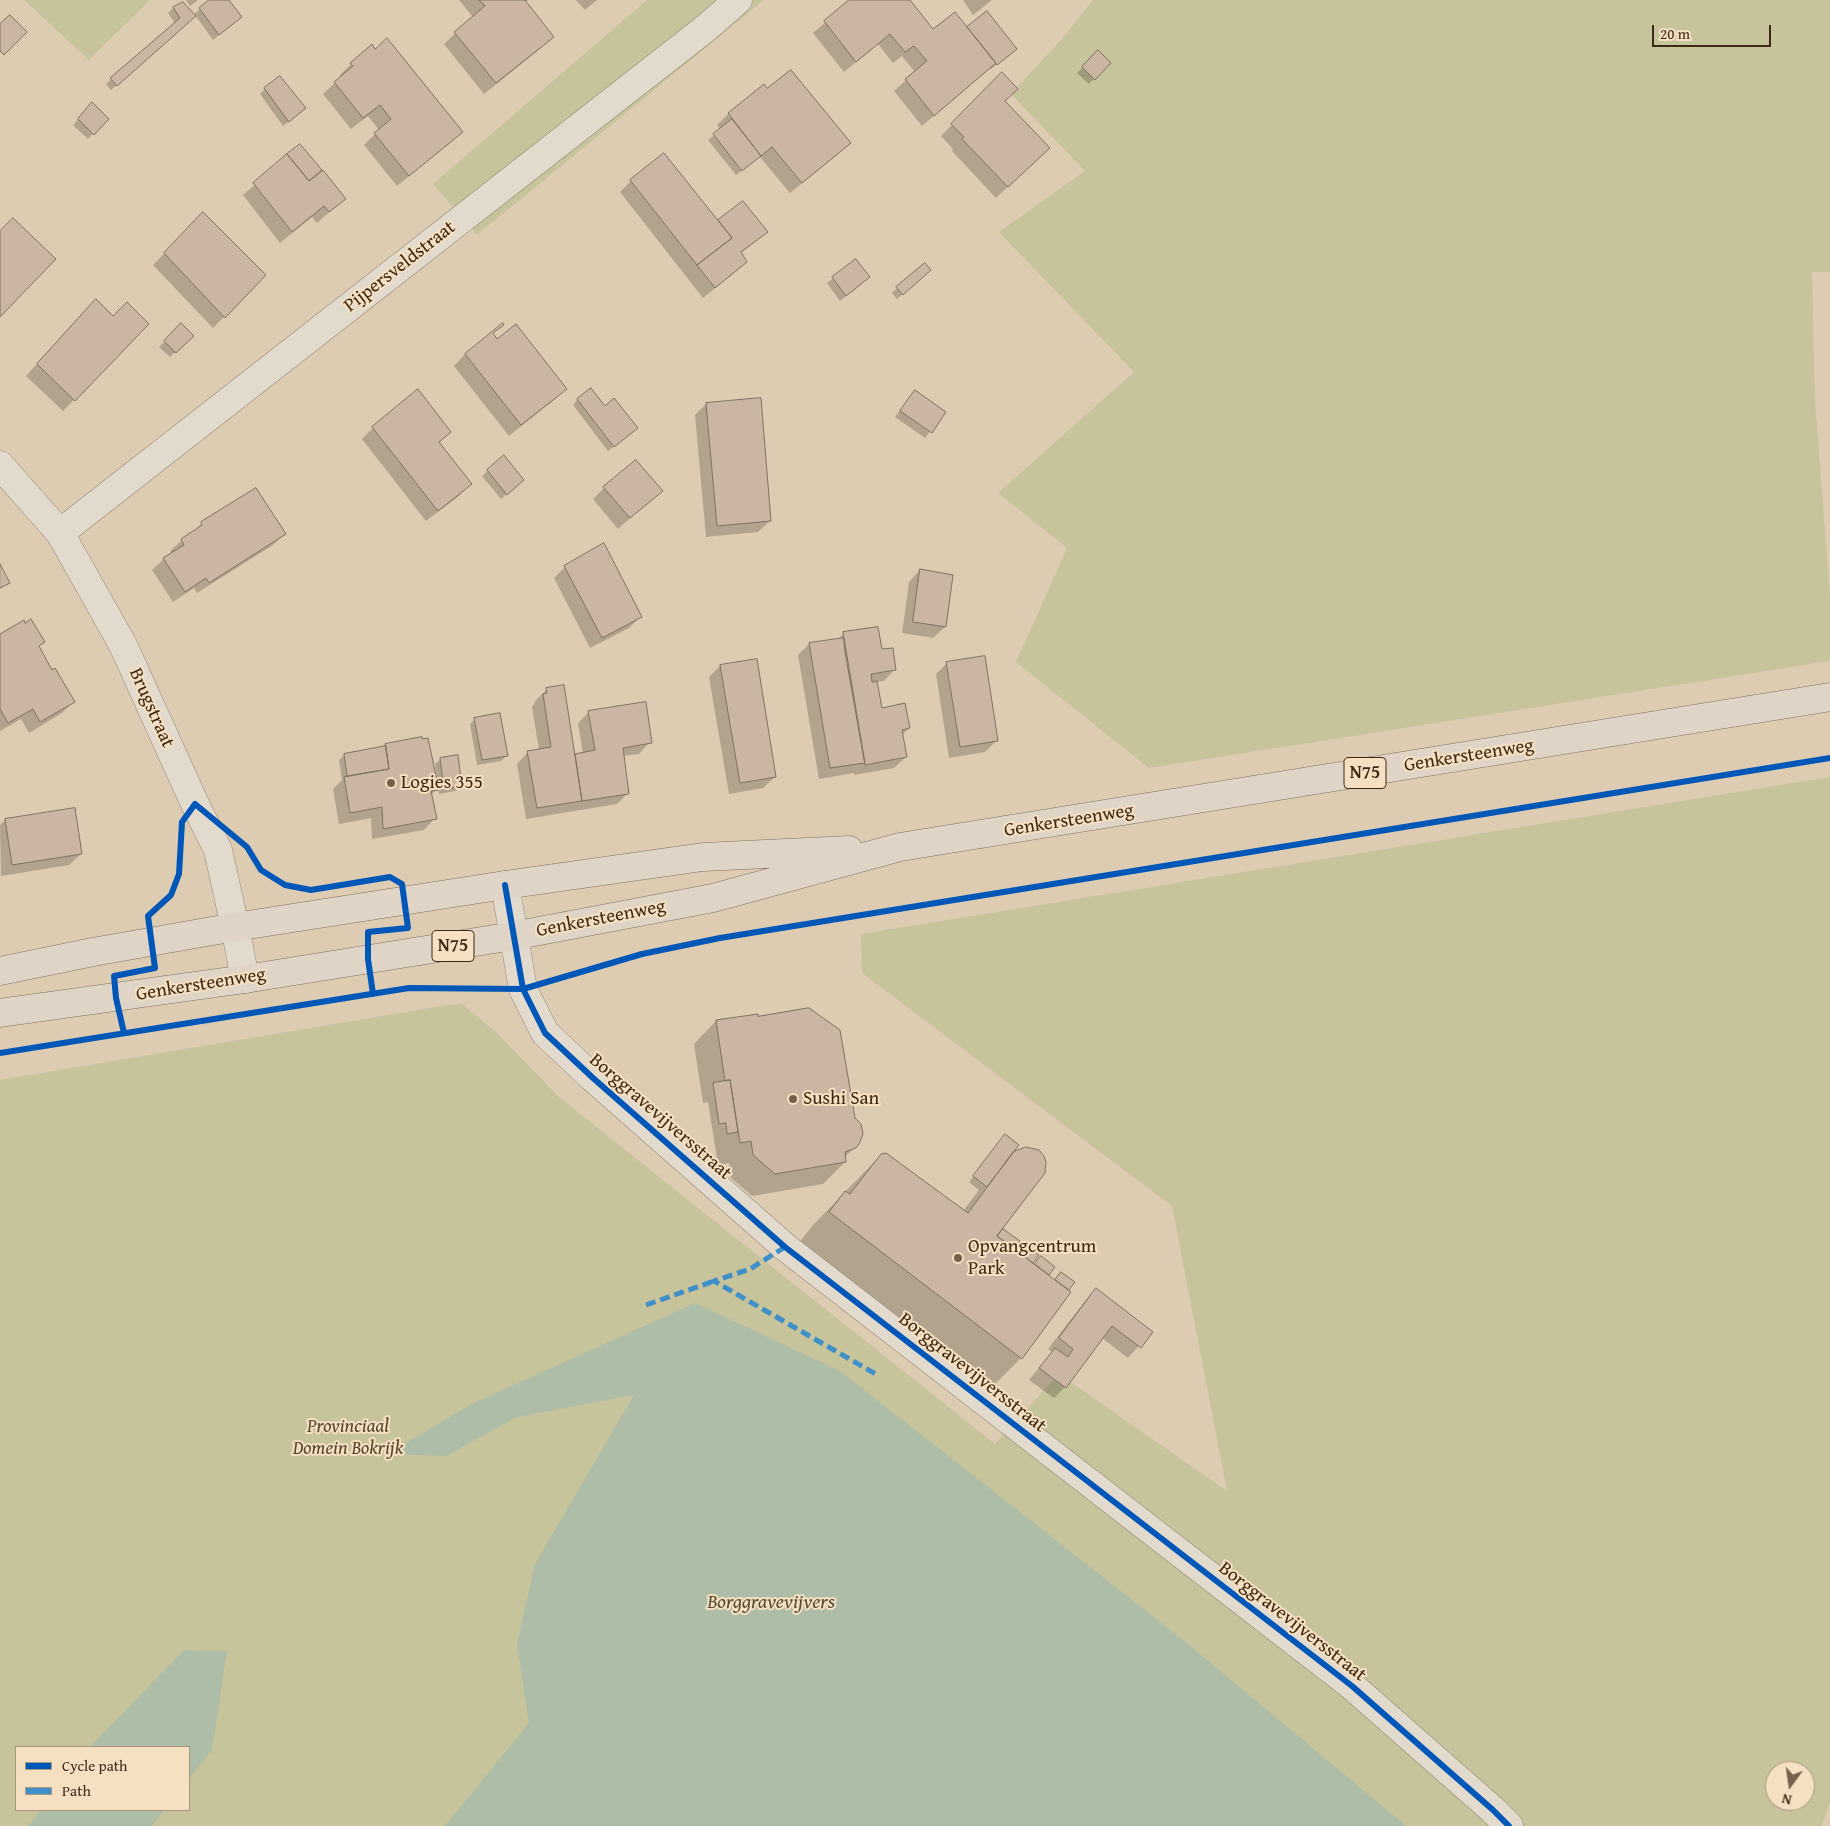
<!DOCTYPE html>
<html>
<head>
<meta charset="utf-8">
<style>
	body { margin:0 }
	#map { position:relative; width:1830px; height:1826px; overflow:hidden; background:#deccb2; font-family:"Gentium Book Plus",serif }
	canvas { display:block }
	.legend { position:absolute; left:15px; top:1746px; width:175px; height:65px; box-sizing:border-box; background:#f5e0c2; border:1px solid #ab967c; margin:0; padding:6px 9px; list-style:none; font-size:15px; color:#3d2813 }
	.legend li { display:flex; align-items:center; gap:10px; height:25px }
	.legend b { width:25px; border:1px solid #ab967c }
	.north { position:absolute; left:1765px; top:1761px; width:50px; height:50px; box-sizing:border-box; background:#f5e0c2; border:1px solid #ab967c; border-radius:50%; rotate:194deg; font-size:14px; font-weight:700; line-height:20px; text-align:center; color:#3d2813 }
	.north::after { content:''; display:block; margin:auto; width:18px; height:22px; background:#75614b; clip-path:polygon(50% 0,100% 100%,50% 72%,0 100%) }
	.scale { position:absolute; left:1652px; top:25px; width:119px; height:22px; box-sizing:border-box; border:2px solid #3d2813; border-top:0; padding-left:6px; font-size:15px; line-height:18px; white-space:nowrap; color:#3d2813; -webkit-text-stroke:4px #f5e0c2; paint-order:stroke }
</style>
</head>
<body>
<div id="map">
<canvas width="1830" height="1826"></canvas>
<ul class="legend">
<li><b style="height:6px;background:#0057b8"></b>Cycle path</li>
<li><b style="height:6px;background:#3f8fc8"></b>Path</li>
</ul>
<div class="north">N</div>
<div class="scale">20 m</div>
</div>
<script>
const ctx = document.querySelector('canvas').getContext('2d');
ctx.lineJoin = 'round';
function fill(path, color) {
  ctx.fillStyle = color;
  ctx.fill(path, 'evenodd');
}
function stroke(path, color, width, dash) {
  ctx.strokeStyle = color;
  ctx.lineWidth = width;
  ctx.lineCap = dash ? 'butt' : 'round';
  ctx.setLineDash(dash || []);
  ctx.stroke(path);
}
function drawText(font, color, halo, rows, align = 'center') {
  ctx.font = font + ' "Gentium Book Plus",serif';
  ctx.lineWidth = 4;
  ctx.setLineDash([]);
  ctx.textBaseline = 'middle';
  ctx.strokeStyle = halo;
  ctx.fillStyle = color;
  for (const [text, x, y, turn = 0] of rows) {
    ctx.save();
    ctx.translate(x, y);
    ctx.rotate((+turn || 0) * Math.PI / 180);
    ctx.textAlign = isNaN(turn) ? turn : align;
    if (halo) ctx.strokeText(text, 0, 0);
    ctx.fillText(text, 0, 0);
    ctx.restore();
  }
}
fill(new Path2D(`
	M24,0H150L89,60Z
	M647,0H764L477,235L433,184Z
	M1093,0H1830V272H1812L1815,401L1830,596V661L1149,768L1016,662L1067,548L998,493L1134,372L999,232L1085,171L1011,94L1062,39Z
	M1830,777V1802L1822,1826H0V1080L461,1003L497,1033L560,1098L995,1444L1059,1374L1227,1491L1172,1206L862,973L861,934ZM822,1363L840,1372L1186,1642L1241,1689ZM16,1747H189V1810H16ZM1775,1771H1805V1801H1775Z`), '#c7c39b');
fill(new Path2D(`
	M695,1303L840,1371L1186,1642L1406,1826H445L529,1723L517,1644L535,1564L634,1395L517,1417L446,1456L387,1454L474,1403Z
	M184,1650L227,1651L212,1750L189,1779V1747H90Z
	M41,1810H164L152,1826H28Z`), '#aebda7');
fill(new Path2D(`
	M186,0H198L190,6Z
	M211,0H227L235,22L213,40L195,15L111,90L106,84L175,23L168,13L173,8L182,3L193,15Z
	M459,0H528L525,3L552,37L541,48L484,94L444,44L473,17Z
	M576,0H597L585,10Z
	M851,0H909L933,30L967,29L1010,54L991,69L990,68L922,126L894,91L915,72L902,56L893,63L878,44L844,72L813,33Z
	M963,0H992L973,15Z
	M375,50L461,132L450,143L397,186L364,145L379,130L368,116L351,129L323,94L341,77L340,75L351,64Z
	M1098,52L1109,63L1089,84L1077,73Z
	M1002,74L1004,101L1037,159L996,198L952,151L953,149L941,136Z
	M763,86L849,143L838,154L790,193L760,157L736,175L708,140L721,130L717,125L728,114Z
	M265,89L299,113L283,126L260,94Z
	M87,109L107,119L88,139L73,125Z
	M299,146L344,199L317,223L312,217L280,243L243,195Z
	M631,181L718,222L743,203L766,232L740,254L745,262L734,273L703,298L620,192Z
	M192,225L265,275L213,328L153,265Z
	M856,261L863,282L840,301L827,283Z
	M924,275L897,299L892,293L897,288Z
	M84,312L147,324L63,411L26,376Z
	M181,325L192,336L170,357L159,347Z
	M497,341L565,388L554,400L509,436L454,366L465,354Z
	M915,391L945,412L925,438L895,417Z
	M578,399L605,407L631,433L608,451L573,405Z
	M706,404L770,521L758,532L706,537L695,415Z
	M373,428L450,432L439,443L470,484L459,496L426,521L362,439Z
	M504,457L518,485L501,499L482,476Z
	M604,488L661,491L618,529L593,499Z
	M202,523L284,534L273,545L197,593L194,588L173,602L152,570L164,559L172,554L170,551L182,540L191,534Z
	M565,567L640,617L629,628L590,648L554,578Z
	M920,570L945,627L933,638L902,633L909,582Z
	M844,633L881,651L895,669L884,681L875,682L881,709L909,728L902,735L906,757L894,768L854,775V773L819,779L798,655L809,644L837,640Z
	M0,635L43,642L38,647L52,672L73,702L62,713L29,733L21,719L0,731Z
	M947,663L997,740L985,752L949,758L936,674Z
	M720,666L775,777L763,788L729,794L709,677Z
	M563,687L574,756L583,754L578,723L589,712L650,742L639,754L623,756L628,793L617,804L526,819L517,764L528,752L539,750L532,707L535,703V701L546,690Z
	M475,719L506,756L501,761L477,765L470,724Z
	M386,745L435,780L437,779L435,764L441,759L460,786L455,791L439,794L438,788L431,795L435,818L424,830L372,839L371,818L339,824L333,789L342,780L339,760L344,755L383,748Z
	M5,820L81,854L69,865L1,876L0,825Z
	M716,1021L854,1118L855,1147L844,1158L845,1162L823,1184L752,1196L731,1178L729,1163L718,1165L708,1102L703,1103L694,1044Z
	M1005,1135L1007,1158L998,1233L1018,1253L1024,1246L1037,1255L1032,1263L1034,1265L1041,1258L1053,1267L1047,1275L1054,1281L1061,1273L1073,1282L1067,1290L1070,1292L1021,1358L989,1390L798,1244L813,1225L881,1155L963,1211L979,1190L969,1182Z
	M1096,1290L1151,1332L1128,1358L1102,1338L1065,1387L1054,1398L1029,1380L1052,1352L1048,1349L1085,1301Z`), '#0003');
const building = new Path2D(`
	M209,0H229L242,17L219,35L199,8Z
	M479,0H525L554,37L496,83L454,32L485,6Z
	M849,0H910L933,29L955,12L996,63L934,116L905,79L927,61L914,46L905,52L890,34L856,62L824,21Z
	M183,2L196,16L117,86L110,78L180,18L173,7Z
	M987,11L1017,49L997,65L967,27Z
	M10,15L27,32L4,55L0,51V24Z
	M387,38L463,132L409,176L374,133L391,119L380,105L363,118L334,82L353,66L350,63L372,44L375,49Z
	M1098,50L1111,63L1095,80L1082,67Z
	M791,70L851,143L802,183L772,147L761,156L728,113L764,84L767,88Z
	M1002,72L1018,89L1005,101L1050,148L1008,187L962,139L964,137L951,124Z
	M280,76L306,108L289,122L264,88Z
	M92,102L109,119L94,135L78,119Z
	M732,119L761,156L742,171L713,134Z
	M300,144L322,170L309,181L287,154Z
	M664,153L732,238L697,265L630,180Z
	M287,154L309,181L323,170L346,199L329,212L324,206L292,232L253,183Z
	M743,201L768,232L741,252L747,262L715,288L697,265L732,238L718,220Z
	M203,212L266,275L225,318L164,253Z
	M13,218L56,259L0,317V231Z
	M856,259L870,277L846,296L832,277Z
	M925,263L931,270L903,295L896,287Z
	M96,299L113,316L127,302L149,324L75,401L37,364Z
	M181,323L194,336L176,353L164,341Z
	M503,323L504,325L493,333L497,339L516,324L567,389L521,425L465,354Z
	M591,388L605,406L614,398L638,428L614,447L577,399Z
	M418,389L451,432L439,442L472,484L438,511L372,427Z
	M915,390L946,412L932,433L900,411Z
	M761,398L771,521L717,526L706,403Z
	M504,455L524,480L507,495L487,470Z
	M636,460L663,491L630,518L603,487Z
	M256,488L286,534L209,583L206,578L185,592L163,558L184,545L181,539L202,525L201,522Z
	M604,543L642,617L602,638L564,566Z
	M0,564L10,583L0,588Z
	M920,569L953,575L946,627L913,622Z
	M31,619L45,642L39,646L52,670L55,668L75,702L40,722L33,709L8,723L0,709V634L24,620L25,623Z
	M878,627L882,649L893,648L896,670L871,674L872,682L877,681L882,708L905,703L910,728L902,730L907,757L865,765L845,652L843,632Z
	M844,638L865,763L830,768L809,643Z
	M985,656L998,741L960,747L946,662Z
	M757,659L776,777L740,783L720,665Z
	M564,685L582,801L537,808L527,751L551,747L543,694L547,693L546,688Z
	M646,702L652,743L623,748L629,794L582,801L575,754L595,750L588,711Z
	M500,713L508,756L482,760L474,718Z
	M422,737V739L428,738L439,790L431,791L437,819L383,829L382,807L350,813L344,777L389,769L385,744Z
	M386,746L389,769L347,776L344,754Z
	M458,755L462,786L444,789L440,758Z
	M75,808L82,854L12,865L5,819Z
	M809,1008L840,1030L855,1118L861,1124L863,1134L860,1142L856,1148L845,1152L846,1162L775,1174L753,1155L751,1141L740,1143L730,1080L725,1081L716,1020L758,1014V1016Z
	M730,1080L738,1132L727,1134L726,1123L719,1124L713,1083Z
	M1005,1134L1019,1145L987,1187L973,1176Z
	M1026,1147L1039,1150L1044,1156L1046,1162L1045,1173L997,1236L1071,1292L1022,1359L829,1212L845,1191L850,1194L881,1154L886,1153L968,1213L1013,1152Z
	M1003,1229L1020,1241L1014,1249L997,1236Z
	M1024,1245L1039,1255L1033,1263L1019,1252Z
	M1041,1256L1055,1267L1049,1275L1035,1264Z
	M1061,1272L1075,1282L1069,1290L1055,1280Z
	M1096,1288L1153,1332L1141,1348L1112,1326L1066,1388L1039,1368L1055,1348L1068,1357L1073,1349L1059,1338Z`);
fill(building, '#cab6a3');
stroke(building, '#7e7262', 1);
const minor = new Path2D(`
	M0,465L60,533L123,645L195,804L218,850L235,927L245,979
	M60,533L706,28L738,0
	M505,885L523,989L545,1033L593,1078L785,1247L1352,1686L1493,1810L1509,1826`);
const major = new Path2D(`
	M0,971L93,952L235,927L505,885L703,857L849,850
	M0,1013L245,979L513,936L713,898L900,847L1830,697`);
stroke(minor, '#958877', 29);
stroke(major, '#7e7262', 29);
stroke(minor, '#e3dace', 28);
stroke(major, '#dfd4c6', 28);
stroke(new Path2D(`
	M785,1247L750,1269L714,1281L879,1376
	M646,1305L714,1281`), '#3f8fc8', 5, [10, 5]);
stroke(new Path2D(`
	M505,885L523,989L545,1033L593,1078L785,1247L1352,1686L1493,1810L1509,1826
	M124,1033L116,998L114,976L155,968L148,916L171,895L179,874L182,822L195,804L247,847L261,870L285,885L311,890L390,877L402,884L408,928L368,932V959L373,994
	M0,1053L409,988L523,989L642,954L720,938L1830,758`), '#0057b8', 6);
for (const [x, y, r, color] of [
	[391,783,5,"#75614b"],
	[793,1099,5,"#75614b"],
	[958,1258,5,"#75614b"]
]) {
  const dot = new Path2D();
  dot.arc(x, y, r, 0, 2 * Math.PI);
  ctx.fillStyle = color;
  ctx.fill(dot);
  stroke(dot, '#f5e0c2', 2);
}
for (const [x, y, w] of [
	[1365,773,42],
	[453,946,42]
]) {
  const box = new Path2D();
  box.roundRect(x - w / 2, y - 15.5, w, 31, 4);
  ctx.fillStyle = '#f5e0c2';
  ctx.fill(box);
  stroke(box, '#3d2813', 1);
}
drawText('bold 18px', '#3d2813', null, [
	["N75",1365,773],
	["N75",453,946]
]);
drawText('19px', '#3d2813', '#f5e0c2', [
	["Pijpersveldstraat",400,267,-38],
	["Brugstraat",151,708,66],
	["Genkersteenweg",1469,756,-9],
	["Genkersteenweg",1069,821,-9],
	["Genkersteenweg",601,919,-11],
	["Genkersteenweg",201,985,-9],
	["Borggravevijversstraat",660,1117,41],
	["Borggravevijversstraat",972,1373,38],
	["Borggravevijversstraat",1292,1622,38]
]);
drawText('19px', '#3d2813', '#f5e0c2', [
	["Logies 355",401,783],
	["Sushi San",803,1099],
	["Opvangcentrum",968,1247],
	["Park",968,1269]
], 'left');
drawText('italic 19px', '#55462a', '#f5e0c2', [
	["Provinciaal",348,1427],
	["Domein Bokrijk",348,1449]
]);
drawText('italic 20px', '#544c37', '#f5e0c2', [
	["Borggravevijvers",771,1603]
]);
</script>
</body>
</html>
